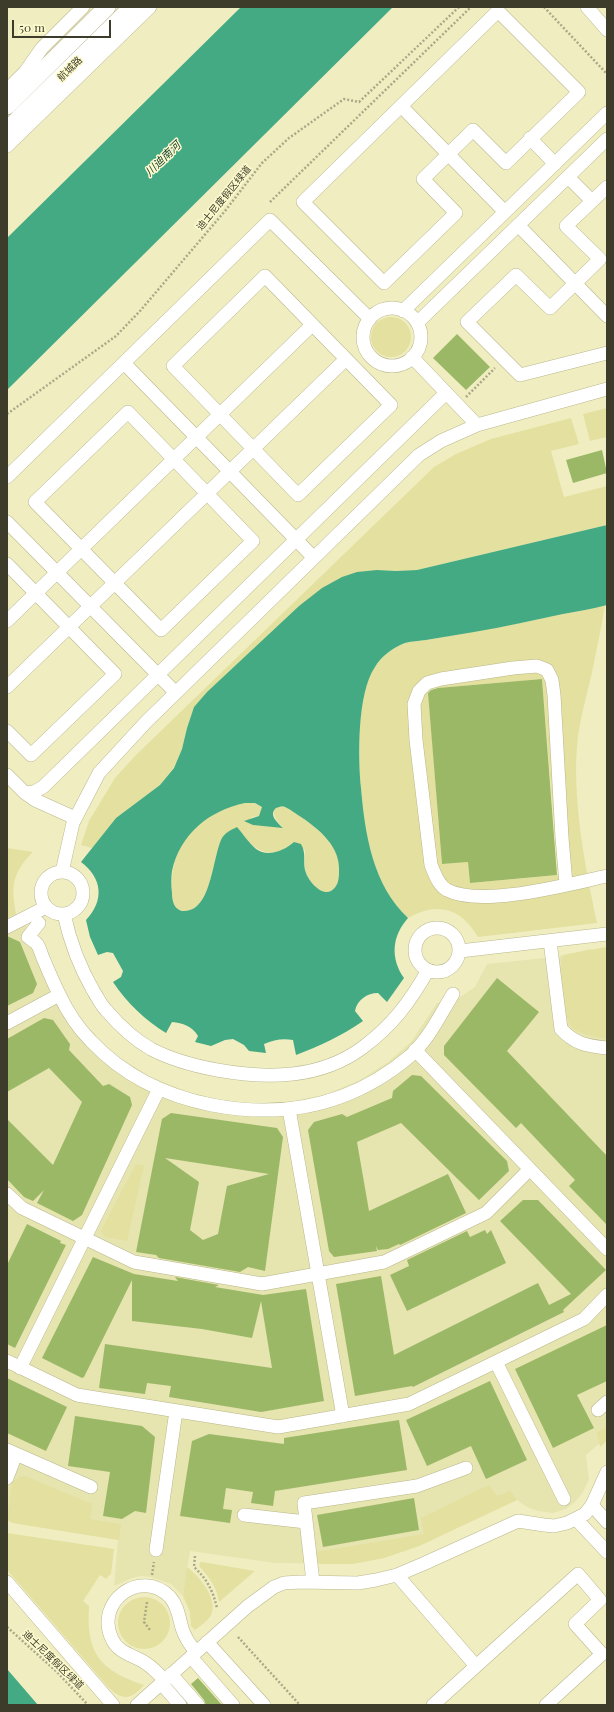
<!DOCTYPE html>
<html>
<head>
<meta charset="utf-8">
<style>
	body { margin:0 }
	#map { position:relative; width:614px; height:1712px; overflow:hidden; background:#f0eec1; font-family:"Playfair Display",serif }
	canvas { display:block }
	.frame { position:absolute; inset:0; border:8px solid #3d3c2a; pointer-events:none }
	.scale { position:absolute; left:12px; top:20px; width:99px; height:18px; box-sizing:border-box; border:2px solid #3d3c2a; border-top:0; padding-left:5px; font-size:12px; line-height:14px; white-space:nowrap; color:#3d3c2a; -webkit-text-stroke:3px #fdfbce; paint-order:stroke }
</style>
</head>
<body>
<div id="map">
<canvas width="614" height="1712"></canvas>
<div class="frame"></div>
<div class="scale">50 m</div>
</div>
<script>
const ctx = document.querySelector('canvas').getContext('2d');
ctx.lineJoin = 'round';
function fill(path, color) {
  ctx.fillStyle = color;
  ctx.fill(path, 'evenodd');
}
function stroke(path, color, width, dash) {
  ctx.strokeStyle = color;
  ctx.lineWidth = width;
  ctx.lineCap = dash ? 'butt' : 'round';
  ctx.setLineDash(dash || []);
  ctx.stroke(path);
}
function drawText(font, color, halo, rows, align = 'center') {
  ctx.font = font + ' "Playfair Display","Noto Sans SC",serif';
  ctx.lineWidth = 3;
  ctx.setLineDash([]);
  ctx.textBaseline = 'middle';
  ctx.strokeStyle = halo;
  ctx.fillStyle = color;
  for (const [text, x, y, turn = 0] of rows) {
    ctx.save();
    ctx.translate(x, y);
    ctx.rotate((+turn || 0) * Math.PI / 180);
    ctx.textAlign = isNaN(turn) ? turn : align;
    if (halo) ctx.strokeText(text, 0, 0);
    ctx.fillText(text, 0, 0);
    ctx.restore();
  }
}
fill(new Path2D(`
	M16,914L33,934L42,939L58,979L78,1016L108,1050L149,1076L188,1092L223,1101L261,1104L293,1101L327,1094L360,1080L388,1062L411,1042L437,1003L460,997L475,987L487,964L554,957L591,949L607,991V1437L586,1455L589,1479L583,1492L576,1501L566,1509L553,1513L538,1511L527,1507L517,1500L419,1546L384,1558L352,1564L275,1563L190,1551L183,1596L171,1584L151,1577L142,1576L132,1578L114,1586L118,1540L13,1523L7,1520V918Z`), '#e6e4af');
fill(new Path2D(`
	M371 337a20 20 0 1 1 40 0a20 20 0 1 1-40 0Z
	M607,408V437L590,441L583,414Z
	M571,418L579,444L551,451L564,497L607,486V525L417,570L396,571L377,570L299,606L207,692L194,707L187,728L182,749L174,767L160,785L116,818L92,848L81,845L89,821L115,778L136,755L434,467L456,454L491,439Z
	M605,605C601,629 596,653 591,677C586,697 581,716 578,736C571,796 585,865 597,923L478,937C461,908 438,901 408,918C373,885 365,835 361,788C358,758 357,692 375,666C382,656 394,647 406,643C412,641 420,641 427,640C442,637 457,635 471,632C502,627 533,620 563,614C577,611 591,609 605,605ZM542,679L558,875L470,883L468,862L442,864L428,689Z
	M245,803H255L262,807L259,816L251,817L253,825L283,827C276,822 266,805 283,807C288,807 294,812 298,815C317,828 342,846 339,872C339,878 338,887 332,891C322,897 307,881 306,872C304,865 305,857 305,850L294,842C280,855 265,857 250,843L217,852C213,869 210,889 199,904C193,911 179,915 174,904C171,896 171,886 172,877C175,838 208,810 245,803Z
	M7,848L33,852C12,873 11,886 16,914L7,918Z
	M606,947L607,948V1039C597,1037 582,1035 574,1029C563,1022 561,976 561,962L564,955Z
	M136,1164L144,1165L127,1241L105,1237L101,1231Z
	M607,1427V1441L600,1447L597,1432Z
	M25,1476L92,1504L90,1519L121,1524L119,1540L13,1523L7,1520L12,1482L20,1477Z
	M489,1485L496,1495H501L510,1491L517,1500L419,1546L384,1558L352,1564H319L316,1552L424,1534L421,1518Z
	M7,1533L114,1549L111,1574L106,1579L100,1575L83,1601L89,1606C86,1653 99,1670 144,1685C131,1700 122,1701 108,1687L9,1572L7,1568Z
	M200,1562H202L255,1571L219,1602C217,1587 209,1577 199,1566Z
	M187,1567C199,1576 219,1599 211,1615C208,1621 200,1626 195,1630L191,1626L190,1612L183,1596Z
	M118 1623a26 26 0 1 1 52 0a26 26 0 1 1-52 0Z`), '#e4e09f');
fill(new Path2D(`
	M241,7H393L7,390V238Z
	M607,525V605C592,609 578,611 563,614C533,620 504,627 474,632C458,635 442,637 426,640C420,641 412,641 405,643C394,647 381,656 375,667C357,693 358,758 361,788C365,835 373,885 408,918C392,936 390,958 404,978L387,1002L378,993C367,993 357,1000 355,1011L363,1021C341,1036 320,1046 296,1055L293,1040C282,1038 274,1040 264,1044L266,1053L249,1051L244,1045L233,1039L225,1040L211,1046L195,1042L198,1036C192,1026 183,1023 172,1022L166,1033C145,1020 127,1003 113,982L121,977L123,971L113,953L107,952L98,955L90,937L86,920C105,900 102,878 81,862L116,818L160,785L174,768L182,749L187,728L194,707L207,692L299,606L322,588L342,577L357,572L377,570L396,571L417,570ZM245,803H255L262,807L259,816L244,821L253,825L283,828C278,823 268,815 276,808C279,807 282,806 285,807C290,809 296,814 301,817C319,829 341,847 339,872C339,879 338,887 331,891C322,896 309,882 306,873C302,863 307,854 301,844L294,842C285,850 268,858 256,849C249,843 243,834 237,827C231,830 224,833 221,840C213,858 211,904 190,910C186,911 181,912 178,909C173,906 172,898 172,893C171,886 171,878 172,871C180,834 210,810 245,803Z
	M7,1669L38,1705H7Z`), '#44aa84');
fill(new Path2D(`
	M457,334L490,367L466,390L433,358Z
	M602,450L607,473L573,483L566,460Z
	M542,679L557,875L470,883L468,862L442,864L428,693L431,690L438,688Z
	M7,936L20,942L37,984L33,993L7,1006Z
	M497,978L539,1012L507,1051L607,1156V1225L569,1186L575,1180L521,1123L516,1128L444,1055V1046Z
	M44,1018L53,1020L70,1044L69,1050L103,1086L109,1084L130,1097L132,1105L82,1215L73,1221L37,1203L44,1190L33,1201L24,1197L7,1179V1119L53,1165L82,1102L49,1068L7,1092V1039Z
	M412,1075L421,1076L507,1161L509,1171L479,1200L401,1123L357,1142L369,1211L448,1174L466,1213L400,1245L399,1244L388,1249L378,1250L376,1246L377,1251L334,1257L329,1251L308,1130L314,1122L342,1114L347,1117L392,1098L393,1091Z
	M171,1113L277,1128L283,1137L265,1271L248,1267L240,1272L159,1258L156,1255L136,1252L162,1119ZM165,1158L269,1174L227,1186L218,1234L203,1240L190,1230L199,1182Z
	M523,1200H538L606,1270L563,1310L564,1312L413,1387L412,1386L355,1396L336,1284L381,1276L394,1355L538,1283L549,1305L571,1294L500,1221Z
	M27,1224L61,1241L60,1243L66,1245L15,1348L7,1344V1265Z
	M485,1230L487,1234L491,1230L506,1263L407,1311L390,1275L409,1266L407,1260L467,1231L470,1237Z
	M93,1257L134,1274L178,1281L175,1277L219,1285L215,1287L263,1295L306,1289L324,1401L261,1412L169,1397L171,1386L147,1383L145,1394L99,1388L105,1344L272,1368L261,1301L252,1338L202,1329L132,1321V1280L84,1377L82,1378L42,1358Z
	M607,1325V1381L577,1395L594,1428L553,1448L515,1369Z
	M7,1378L67,1407L46,1451L7,1433Z
	M490,1381L527,1460L486,1479L471,1446L427,1466L406,1420Z
	M75,1416L142,1426L155,1437L146,1513L135,1511L122,1519L103,1516L110,1472L68,1466Z
	M399,1420L407,1470L275,1491L273,1506L251,1503L253,1492L226,1488L223,1509L232,1510L230,1523L180,1516L192,1441L209,1434L284,1444V1438Z
	M414,1498L419,1530L323,1547L317,1515Z
	M198,1678L222,1705H206L204,1700L191,1684Z`), '#9bb867');
const minor = new Path2D(`
	M587,7L607,30
	M498,11L579,92L506,163L473,130L423,179L456,213L384,283L303,202Z
	M7,90L25,72L42,48L83,7
	M401,106L505,212
	M530,138L555,164
	M7,146L150,7
	M568,177L592,201
	M607,187L566,226L600,259L550,308L516,275L467,322L520,375L607,353
	M518,225L607,316
	M265,276L391,405L298,495L173,366Z
	M363 337a29 29 0 1 1 58 0a29 29 0 1 1-58 0Z
	M403,311L607,113
	M417,323L607,139
	M412,357L477,425
	M124,363L314,558
	M128,412L253,541L161,630L35,502Z
	M7,477L270,220L370,319
	M7,522L176,693
	M7,564L115,674L31,755L7,731
	M7,621L312,325
	M7,687L346,359
	M7,775L25,793L35,800L75,818
	M25,793L34,792L43,787L446,393
	M62,872L73,823L99,773L146,722L419,455L441,441L477,425L607,389
	M41 893a21 21 0 1 1 42 0a21 21 0 1 1-42 0Z
	M566,884L562,838L554,695L552,680L547,670L537,666L513,668L441,679L427,683L419,691L414,704L416,740L431,865C435,874 438,885 447,890C482,908 569,884 607,876
	M64,914C70,942 80,968 94,992C98,998 101,1005 106,1010C118,1024 135,1040 151,1049C172,1060 195,1066 217,1070C267,1079 320,1079 362,1048C392,1026 410,1002 428,970
	M39,923L28,937C30,939 35,941 37,944C40,948 41,954 43,958C48,970 53,982 59,994C67,1011 78,1028 91,1041C124,1076 166,1096 212,1105C286,1119 352,1105 410,1056C429,1039 440,1015 453,994
	M7,927L46,907
	M415 950a22 22 0 1 1 44 0a22 22 0 1 1-44 0Z
	M550,941L561,1029C575,1044 587,1046 607,1048
	M460,951L607,934
	M7,1023L59,995
	M415,1050L607,1249
	M289,1109L343,1416
	M7,1194L22,1208L134,1262L262,1284L384,1262L486,1213L530,1169
	M7,1361L77,1395L278,1427L409,1404L584,1319L607,1295
	M496,1362L564,1499
	M20,1368L159,1089
	M598,1410L607,1402
	M7,1450L16,1454L7,1478
	M16,1454L91,1487
	M592,1505L607,1522
	M244,1515L306,1522
	M576,1519L607,1552
	M156,1550L176,1411
	M397,1575L476,1666
	M7,1582L113,1705
	M313,1582L304,1503L417,1486L466,1468
	M207,1642L264,1705
	M191,1657L233,1705
	M171,1674L198,1705
	M164,1680C158,1673 152,1667 144,1662C133,1655 118,1653 112,1639C94,1602 141,1567 170,1597C178,1606 179,1618 182,1628C185,1638 190,1645 196,1652
	M161,1683L180,1705
	M137,1705L248,1606L274,1587L284,1583L300,1582L358,1583L376,1580L397,1575L423,1564L518,1521L544,1525L554,1526L567,1523L585,1514L592,1505L607,1472
	M433,1705L578,1574L600,1600L575,1624L602,1654L546,1705`);
const major = new Path2D(`
	M7,106L107,7
	M7,130L132,7`);
stroke(minor, '#b9b78b', 14);
stroke(major, '#b9b78b', 18);
stroke(new Path2D(`
	M544,7L607,74
	M270,202L471,7
	M466,397L495,368
	M7,414L116,336L140,311L225,211L262,163L289,138L344,99L359,102L459,7
	M195,1556L194,1567C207,1579 213,1591 217,1608
	M152,1575L154,1562
	M147,1602L144,1622L150,1630
	M7,1627L57,1672L88,1705
	M238,1637L300,1705`), '#aaa886', 2.5, [2, 2]);
stroke(minor, '#fff', 13);
stroke(major, '#fff', 17);
drawText('10px', '#3d3c2a', '#fdfbce', [
	["航城路",70,69,-45],
	["迪士尼度假区绿道",224,198,-51],
	["迪士尼度假区绿道",53,1660,44]
]);
drawText('italic 11px', '#154130', '#fdfbce', [
	["川迪南河",163,159,-44]
]);
</script>
</body>
</html>
